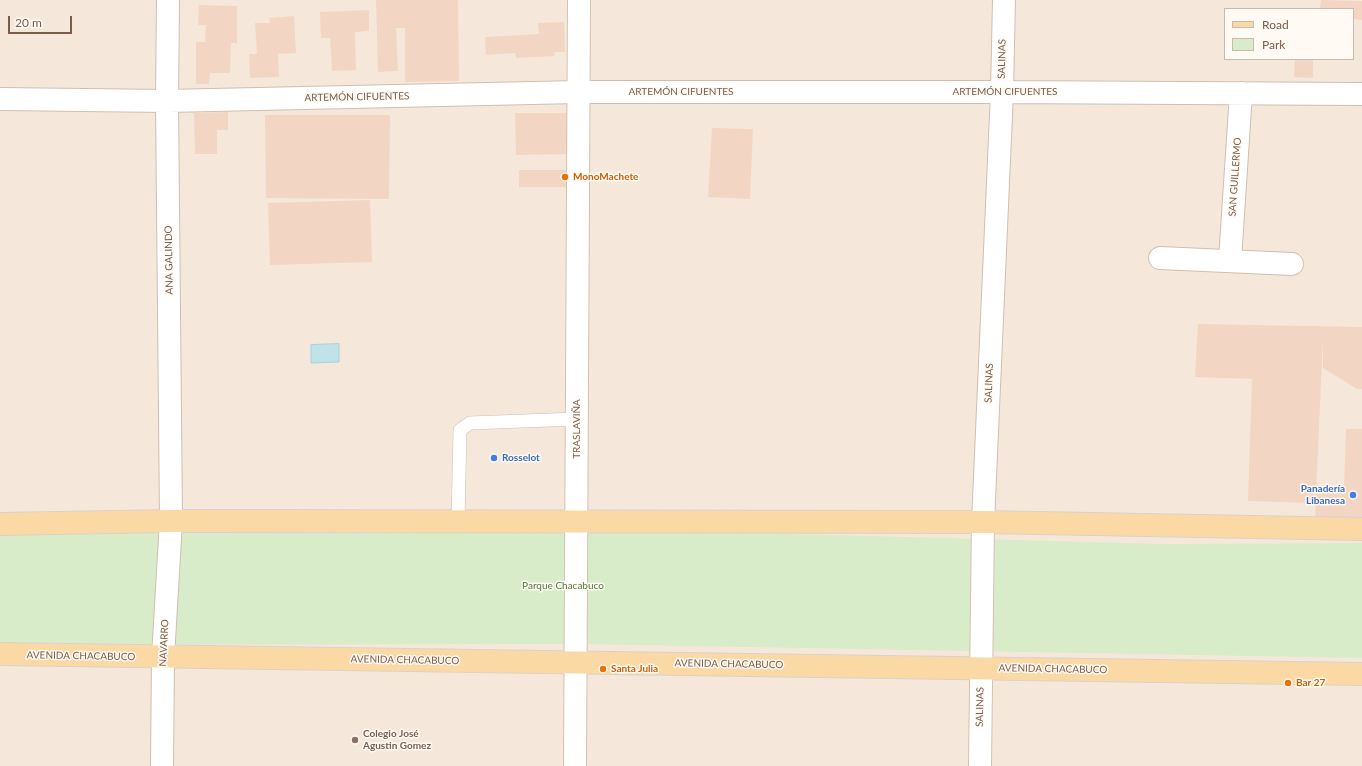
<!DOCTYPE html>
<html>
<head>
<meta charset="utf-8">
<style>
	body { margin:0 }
	#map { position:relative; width:1362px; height:766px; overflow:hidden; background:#fdf6ec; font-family:Lato,sans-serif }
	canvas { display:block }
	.legend { position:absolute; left:1224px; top:8px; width:130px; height:52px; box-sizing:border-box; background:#fffaf3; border:1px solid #cabbb1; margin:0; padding:5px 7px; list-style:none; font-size:12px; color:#7a5c4d }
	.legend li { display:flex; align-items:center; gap:8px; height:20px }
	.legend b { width:20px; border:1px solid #cabbb1 }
	.scale { position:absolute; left:8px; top:16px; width:64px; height:18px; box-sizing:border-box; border:2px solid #7a5c4d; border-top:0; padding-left:5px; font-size:12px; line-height:14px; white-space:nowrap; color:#7a5c4d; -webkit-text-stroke:3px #fffaf3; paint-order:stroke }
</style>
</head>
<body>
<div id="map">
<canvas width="1362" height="766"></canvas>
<ul class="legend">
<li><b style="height:5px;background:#fbd9a5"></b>Road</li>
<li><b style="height:11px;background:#d8ecc9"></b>Park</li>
</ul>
<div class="scale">20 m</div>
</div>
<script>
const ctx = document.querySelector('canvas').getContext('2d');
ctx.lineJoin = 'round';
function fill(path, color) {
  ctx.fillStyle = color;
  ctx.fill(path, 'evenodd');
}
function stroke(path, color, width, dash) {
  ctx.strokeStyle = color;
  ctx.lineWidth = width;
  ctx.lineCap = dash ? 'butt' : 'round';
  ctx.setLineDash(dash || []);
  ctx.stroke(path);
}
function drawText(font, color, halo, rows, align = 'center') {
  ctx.font = font + ' Lato,sans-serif';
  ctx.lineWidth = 3;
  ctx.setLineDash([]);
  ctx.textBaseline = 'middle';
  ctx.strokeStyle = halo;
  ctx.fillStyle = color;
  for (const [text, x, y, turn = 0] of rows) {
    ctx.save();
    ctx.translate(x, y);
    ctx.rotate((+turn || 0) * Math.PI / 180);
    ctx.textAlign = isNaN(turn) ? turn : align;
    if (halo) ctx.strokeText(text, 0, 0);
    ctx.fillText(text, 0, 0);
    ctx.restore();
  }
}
fill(new Path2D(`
	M0,0H1362V766H0ZM1225,9H1353V59H1225Z`), '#f5e8da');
fill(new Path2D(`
	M577,528L1163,544L1362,543V658L576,644L0,645V532Z`), '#d8ecc9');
const water = new Path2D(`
	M339,344V362L311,363V345Z`);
fill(water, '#bfe3e8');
stroke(water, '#a5d3da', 1);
fill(new Path2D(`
	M376,0H458L459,81L405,82V28H396L398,71L378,72Z
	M1321,0L1362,1V20L1353,19V9H1320Z
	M199,5L237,6V43H231L230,73H210L209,84H196V42H205L206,25H198Z
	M369,10V31L355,32L356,70L332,71L330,38H321L320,12Z
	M294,16L296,53L278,54L279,77L250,78L249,54H257L255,23H270L269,18Z
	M564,22L565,52H554L555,56L516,58L515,53L486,55L485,37L539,34L538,23Z
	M1295,59H1313V78L1294,77Z
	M228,112V130H217V154H195L194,113Z
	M515,113H574L575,154L516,155Z
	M265,115H390L389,199L266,198Z
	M712,128L753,129L750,199L708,197Z
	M519,170H575V187H519Z
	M370,200L372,262L270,265L268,203Z
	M1198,324L1362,327V389H1357L1323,368V338L1316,494L1344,487L1346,429H1362V521L1315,519L1316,503L1248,501L1252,379L1195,377Z`), '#f3d5c3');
const lane = new Path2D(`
	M458,521L460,430L470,423L577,419`);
const street = new Path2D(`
	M0,99L167,101L578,92H1002L1362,94
	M1160,258L1292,264
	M1230,260L1241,93
	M983,522L1002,92L1004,0
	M162,766L163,657L171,521L167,101L168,0`);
const secondary = new Path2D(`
	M575,766L579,0
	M980,766L983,522`);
const primary = new Path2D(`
	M0,524L171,521L983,522L1362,529
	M0,654L1362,674`);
stroke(lane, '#d1beb0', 14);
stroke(street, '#d1beb0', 24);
stroke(secondary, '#d6c0b0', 24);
stroke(primary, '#dad1cd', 24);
stroke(lane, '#fff', 13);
stroke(street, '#fff', 22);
stroke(secondary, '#fff', 22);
stroke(primary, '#fbd9a5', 22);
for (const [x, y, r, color] of [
	[565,177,4,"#e8710a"],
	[494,458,4,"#3f7fe0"],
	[1353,495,4,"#3f7fe0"],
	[603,669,4,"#e8710a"],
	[1288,683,4,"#e8710a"],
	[355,740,4,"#8d6e63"]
]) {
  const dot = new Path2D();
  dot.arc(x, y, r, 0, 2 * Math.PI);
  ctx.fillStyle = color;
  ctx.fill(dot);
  stroke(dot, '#fffaf3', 1.5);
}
drawText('10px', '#7a5c4d', '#fffaf3', [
	["SALINAS",1002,59,-89],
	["ARTEMÓN CIFUENTES",681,92],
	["ARTEMÓN CIFUENTES",1005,92],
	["ARTEMÓN CIFUENTES",357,97,-1],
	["SAN GUILLERMO",1235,177,-86],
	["ANA GALINDO",169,260,-91],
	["SALINAS",989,383,-88],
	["TRASLAVIÑA",577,429,-90],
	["NAVARRO",164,643,-87],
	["AVENIDA CHACABUCO",81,656,1],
	["AVENIDA CHACABUCO",405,660,1],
	["AVENIDA CHACABUCO",729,664,1],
	["AVENIDA CHACABUCO",1053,669,1],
	["SALINAS",980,707,-89]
]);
drawText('bold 10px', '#c56008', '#fffaf3', [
	["MonoMachete",573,177],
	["Santa Julia",611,669],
	["Bar 27",1296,683]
], 'left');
drawText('bold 10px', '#366cbe', '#fffaf3', [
	["Rosselot",502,458],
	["Panadería",1345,489,"right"],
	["Libanesa",1345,501,"right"]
], 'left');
drawText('10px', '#537a41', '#fffaf3', [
	["Parque Chacabuco",563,586]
]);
drawText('bold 10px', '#785e54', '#fffaf3', [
	["Colegio José",363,734],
	["Agustin Gomez",363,746]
], 'left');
</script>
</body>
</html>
